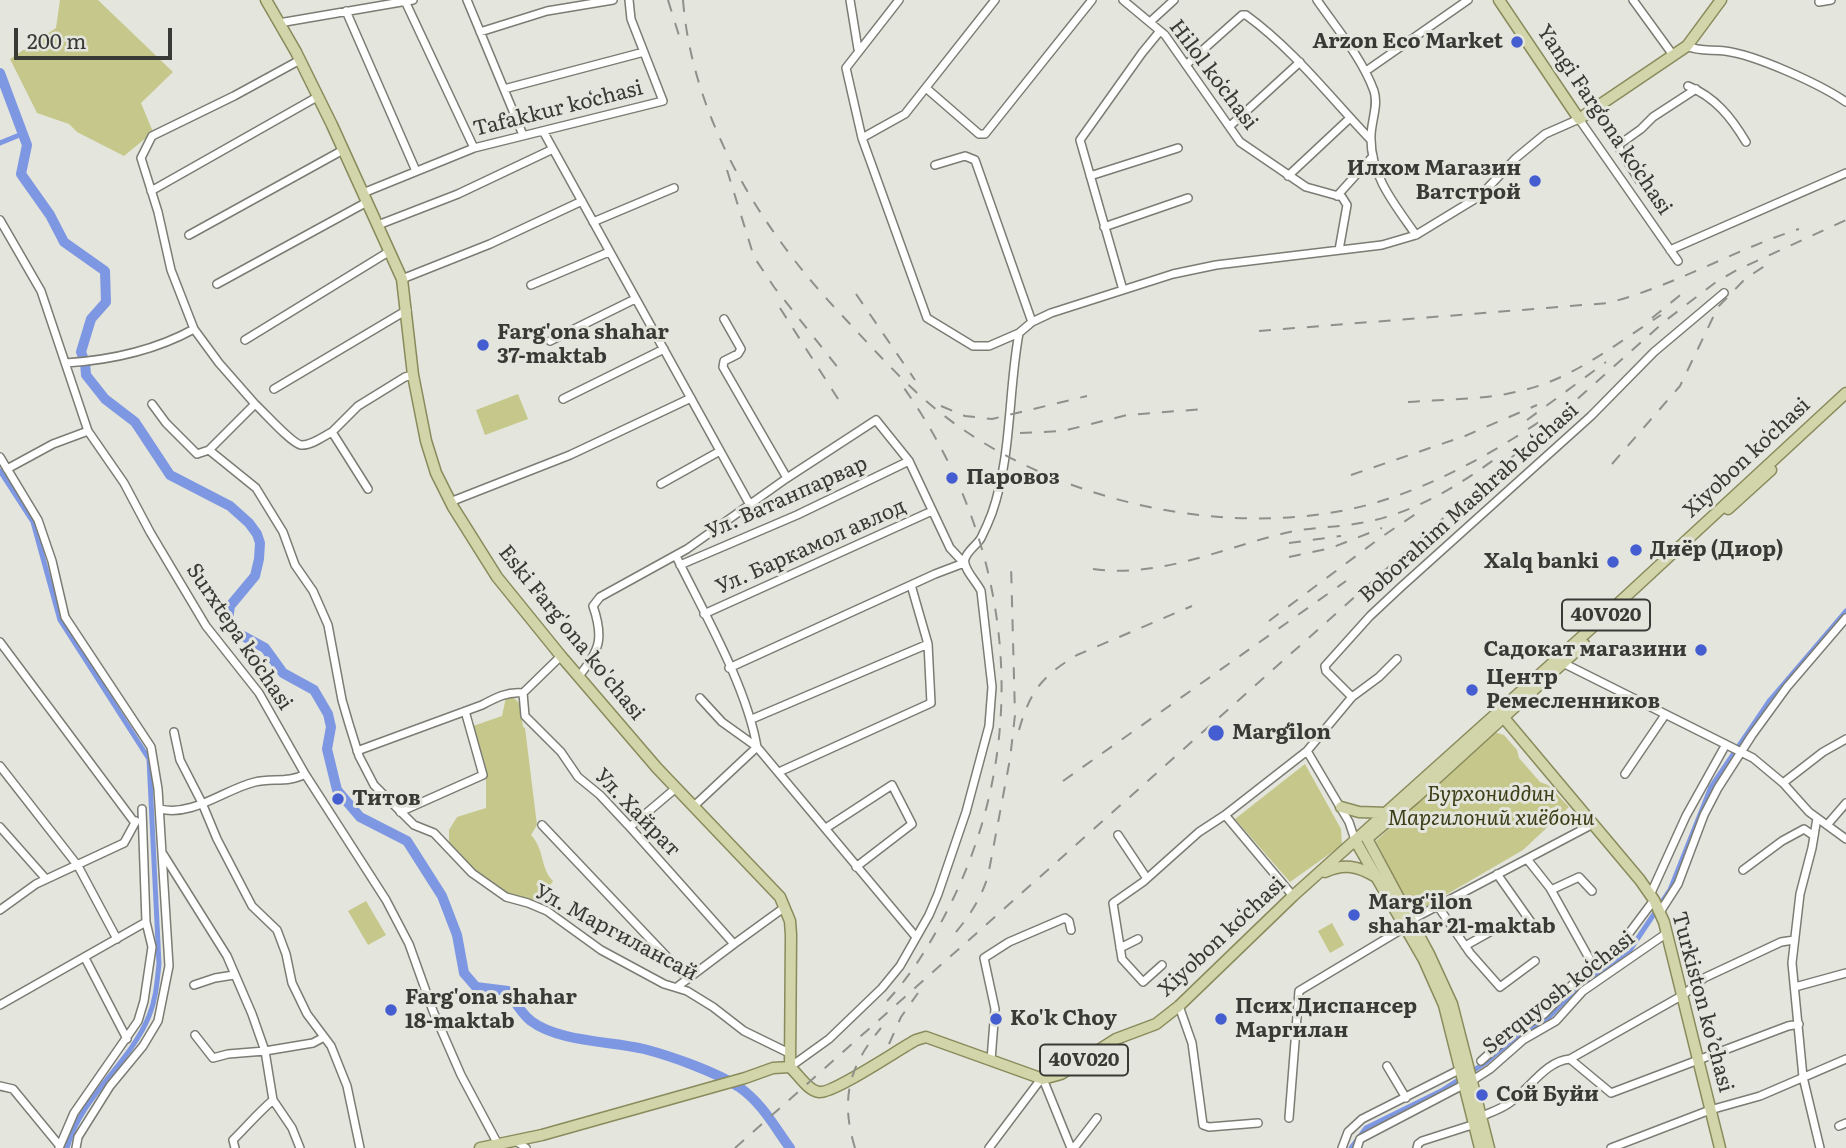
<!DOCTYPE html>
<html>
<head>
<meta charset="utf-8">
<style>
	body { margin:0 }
	#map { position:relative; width:1846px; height:1148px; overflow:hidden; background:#e4e5dc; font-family:Literata,serif }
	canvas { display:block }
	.scale { position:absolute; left:14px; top:28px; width:158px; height:32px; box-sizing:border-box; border:4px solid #393a36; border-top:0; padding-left:9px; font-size:21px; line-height:24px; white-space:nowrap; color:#393a36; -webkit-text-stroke:5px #e4e5dc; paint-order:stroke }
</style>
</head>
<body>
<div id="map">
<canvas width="1846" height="1148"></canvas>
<div class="scale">200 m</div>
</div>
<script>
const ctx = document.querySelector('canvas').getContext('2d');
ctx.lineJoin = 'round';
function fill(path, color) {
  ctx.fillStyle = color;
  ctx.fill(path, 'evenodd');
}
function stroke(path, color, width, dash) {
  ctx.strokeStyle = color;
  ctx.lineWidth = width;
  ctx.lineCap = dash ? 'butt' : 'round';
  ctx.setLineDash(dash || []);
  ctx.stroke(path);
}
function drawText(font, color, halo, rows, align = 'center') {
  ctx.font = font + ' Literata,serif';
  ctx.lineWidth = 6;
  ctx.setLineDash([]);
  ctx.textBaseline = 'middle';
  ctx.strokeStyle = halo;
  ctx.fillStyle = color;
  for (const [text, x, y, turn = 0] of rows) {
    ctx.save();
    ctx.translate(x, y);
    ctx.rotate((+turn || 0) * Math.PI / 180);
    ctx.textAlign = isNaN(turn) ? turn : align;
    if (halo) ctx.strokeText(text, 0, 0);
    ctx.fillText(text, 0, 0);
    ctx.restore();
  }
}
fill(new Path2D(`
	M60,0H98L173,72L141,103L153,132L124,156L77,132L69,124L37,113L10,59L56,28Z
	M518,394L528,419L485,435L476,410Z
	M512,696L519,703L523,727L525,728L537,825L531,835C545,850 540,868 553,881L539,901L509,896L476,874L449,843V830L457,817L486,808V775L473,726L502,716L506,697Z
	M1494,732L1504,735L1517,750L1519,758L1540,782L1548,785L1569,807L1523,850L1413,914L1376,841Z
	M1305,764L1341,829L1342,845L1290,882L1235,819Z
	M366,901L386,935L368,945L348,911Z
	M1332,923L1344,945L1330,953L1318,931Z`), '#c5c88a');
stroke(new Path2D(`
	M0,143L22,134
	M0,471L33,522L60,620L149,759L159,964C157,982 156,999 149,1016C129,1065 81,1096 67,1148
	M1351,1148L1366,1128L1441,1091L1485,1063L1512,1040L1543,1023L1579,986L1630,950L1670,890L1711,787L1770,700L1846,611`), '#7e97e3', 5);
stroke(new Path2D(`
	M0,73L27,145L21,174L50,215L64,242L105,271L106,302L91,319L81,352L85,362L86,375L105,399L135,422L170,475L230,506L249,523L257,534L260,543L259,559L255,576L230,606L228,620L232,630L265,648L283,673L314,690L328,714L331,727L327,749L337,790L360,817L407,841L442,896L457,935L464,973L476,987L508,991C515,1002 521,1013 531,1021C559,1042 610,1041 644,1049C671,1056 716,1072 739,1087C762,1103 774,1126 790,1148`), '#7e97e3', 10);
const minor = new Path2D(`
	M467,0L523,135
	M850,0L858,49
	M899,0L846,68L862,138L927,318L973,346H989L1019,333
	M1123,0L1165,35L1240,142L1306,187L1342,197L1347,205L1339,250
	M1317,0C1337,29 1362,58 1374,91C1379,106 1370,124 1371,139C1371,177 1396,206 1416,235
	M1633,0L1673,55
	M405,1L474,148
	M1819,2L1831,0
	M346,11L416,171
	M1150,22L1174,0
	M279,23L413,0
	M480,32L547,11L613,0
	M1687,46C1699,52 1712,49 1725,51C1756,55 1820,84 1846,102
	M1186,65L1242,15H1246C1294,50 1329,96 1370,139
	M1366,71L1468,0
	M1688,86C1715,97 1731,117 1746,142
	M926,88L979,134H985L1092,0
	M504,89L644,52
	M1230,126L1300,62
	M543,131L750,505
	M862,138L905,114L995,0
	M935,165L965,156L975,160L1032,322
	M1090,176L1178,148
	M1288,176L1350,118
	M1639,180L1619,148L1620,144L1641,129L1653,117L1696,89
	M151,191L317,97
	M363,193L474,148L663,101L631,19L629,0
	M1337,196L1373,156
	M0,220L41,291L88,431L124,483L150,532L206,626L259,693L305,774L386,900L409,944L433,1011L461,1075L500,1148
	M593,222L674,188
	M378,225L458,194L553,149
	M1104,227L1188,198
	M189,235L343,150
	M1670,250L1846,173
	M402,279L490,244L582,201
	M217,284L367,202
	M531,285L609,252
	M1123,290L1080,140L1142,53L1160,31
	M724,319L741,349L738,354L724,361L723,367L787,478
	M245,340L390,251
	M550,341L635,299
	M66,363C112,360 154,351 194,329
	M274,389L407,310
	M563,399L664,349
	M152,404L166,423L197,454L209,450L255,404C264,412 291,443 301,445C311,446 324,436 332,432
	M255,404L219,363L194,329L171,270L158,212L141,158L152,136L234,96L300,60
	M209,450L256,488L283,532L295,565L313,591L328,625L342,700L349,724L359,756L374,785L414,825L434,833L472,873L506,897L528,903L547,911L601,950L664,984L687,991L713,1007L744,1031L789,1053
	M0,457L38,520L52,561L65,617L151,747L158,789L169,966L158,1021L143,1046L110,1086L78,1137L76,1148
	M7,469L53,444L88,431
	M661,484L720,451
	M368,489L332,432L358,406L405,377L413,375
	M450,502L570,455L691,398
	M676,556C704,613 746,685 757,747L694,806
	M680,565L797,515L909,461
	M704,614L932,511
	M0,642L135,823
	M561,656L523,693L525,716L561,752L578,777L600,795L628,825L734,944L785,907
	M1563,663L1753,758L1783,783L1809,812L1846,839
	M579,676C600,650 604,638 593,606L600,597L687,549L787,478L876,420L909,461L950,548L964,563L935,574L729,668
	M1352,697L1379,677L1397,659
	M700,698L722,722L757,747L916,937
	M752,719L928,644
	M174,732L180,760L202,803L217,839L252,906L277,930L286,954L292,983L307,1014L331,1046L347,1086L360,1148
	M357,751L482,705C495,698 508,691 523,693
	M1307,751L1352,697L1326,671L1325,666L1370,616L1401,587L1591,416L1654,352L1724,293
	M0,766L78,866L117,939
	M779,772L931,703L928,644L911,585
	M1625,774L1665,715
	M1783,783L1823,752L1846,739
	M160,809C193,817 225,789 255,782C271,778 290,783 305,774
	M400,812L483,775L465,711
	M1225,815L1293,896
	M1817,818L1812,848L1800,894L1792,963L1803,1077L1820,1148
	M542,825L688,979
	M1827,825L1846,803
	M0,827L46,879
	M630,827L676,788
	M826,828L892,785L912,824L856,867
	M1118,835L1146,877
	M163,854L227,956L252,1014L265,1051L228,1054L213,1058L195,1035
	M1527,859L1550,888L1594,967L1621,944L1654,900
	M1743,870L1782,841L1804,829L1814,836
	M1497,874L1533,925
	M1551,890L1579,877L1592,891
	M1651,893L1686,816L1725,746
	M1437,905L1470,953L1500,987L1535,961
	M0,910L36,884L124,843L136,821
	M1660,912L1678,884L1704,815L1718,788L1752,735L1787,687L1846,618
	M1411,920L1593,824
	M1465,946L1490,932
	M1120,948L1138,939
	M85,958L127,1039
	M1162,965L1143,982L1122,959L1113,903L1143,882L1199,832L1225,815L1307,751L1349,822L1355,840
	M194,985L215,978L234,975
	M677,987L734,944
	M1795,987L1846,973
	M0,1005L146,922
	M1179,1006L1192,1043L1203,1125L1209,1127L1258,1123
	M1570,1059L1683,995L1704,978L1781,942L1794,940
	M991,1060L995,1009L984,958L1009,942L1065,918L1069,921L1071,930
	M1481,1061L1512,1033L1544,1014L1573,984L1594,967
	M1387,1066L1406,1098
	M790,1067L829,1039L882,988L900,966L929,915L938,894L966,812L989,726L992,687L981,591C977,582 962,568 965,559C967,551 977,545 981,538C985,530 989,521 992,513C1012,456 1008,392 1019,333L1032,322L1051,313L1173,274L1216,265L1349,249L1382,245L1416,235L1480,196L1516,158L1545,134L1579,119L1678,261
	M1043,1079L1071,1148
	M1473,1080L1490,1069L1523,1040L1556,1021L1583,991L1667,933
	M0,1086L13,1089L59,1145
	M273,1100L265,1051L313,1043L324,1037
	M1482,1116C1492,1112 1504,1108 1512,1101C1531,1087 1546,1061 1570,1059L1611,1093L1788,1026L1799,1024
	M1289,1118L1299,991L1404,928
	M1839,1126L1846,1123
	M516,1141L526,1148
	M59,1148L74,1113L138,1021L144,1001L152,947L146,922L142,809
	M235,1148L233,1140C247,1126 258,1113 273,1100L292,1128L300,1148
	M989,1148L1041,1079
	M1074,1148L1097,1118
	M1342,1148L1348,1132L1362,1119L1461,1069
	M1357,1148L1360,1139L1465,1084
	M1417,1148L1418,1144L1422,1141L1475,1124
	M1611,1148L1710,1110L1760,1096L1846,1059`);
const major = new Path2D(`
	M266,0L296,52L332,125L402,279L413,375L426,441L436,473L453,507L497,577L561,656L657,768L780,897L790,921L791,935L790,1067
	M1499,0L1579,119L1687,46L1721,0
	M1728,509L1771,470
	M1499,712L1640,880L1654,900L1664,922L1720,1148
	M1341,807L1359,812L1387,813
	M1364,833L1429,954L1452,1004L1489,1148
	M1369,837L1415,798L1584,644
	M1355,840L1424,960L1444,1005L1480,1148
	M1325,872C1344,863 1358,866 1376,877
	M790,1067C798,1074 808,1091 819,1092C833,1094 899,1049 916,1040L926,1037L1043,1079L1061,1074L1116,1039L1156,1024L1179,1006L1293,896L1596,624L1846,393
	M480,1148L542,1135L745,1078L773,1068L790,1067`);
stroke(minor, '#7b7c74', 10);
stroke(major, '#898b5c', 13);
stroke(minor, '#fff', 7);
stroke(major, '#d2d4a9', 10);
stroke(new Path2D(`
	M668,0L681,42
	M683,0C692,116 758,225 836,309C869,344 900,380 937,410C1051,503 1238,544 1378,502C1437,484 1491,454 1542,420
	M727,170L754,257L774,287L843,374
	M856,294L915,380
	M780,308L840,402
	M1652,318L1684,292
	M1259,331L1608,303C1674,286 1734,250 1799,229
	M1408,402C1445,399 1484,400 1520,391C1572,380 1617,343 1661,315
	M941,406L965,416L992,419L1087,396
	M1527,420L1606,362
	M1020,433L1063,431L1127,415L1204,409
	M1612,464L1680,386L1718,307L1745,279L1766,265
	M1351,475L1465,436L1537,405
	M1289,543L1341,536
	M1289,557L1331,548L1382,528
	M1093,569C1158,578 1218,550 1281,534C1306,527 1334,528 1360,523C1410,515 1455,488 1495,459
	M1269,621L1380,538L1420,511
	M1019,730C1030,691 1042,676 1077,655L1192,606
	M1063,781L1346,581
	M956,932C971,914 981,898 988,876L1010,759L1015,715L1011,564
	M887,1001C915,971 935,936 953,899C1034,731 1011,539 904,388
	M889,1044L901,1017L918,993
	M735,1148L1665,321L1716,282L1737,270L1846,220
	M855,1148C840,1099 849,1066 881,1028`), '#8f9089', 2, [12, 12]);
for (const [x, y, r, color] of [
	[1517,42,7,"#445ed2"],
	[1535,181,7,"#445ed2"],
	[483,345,7,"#445ed2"],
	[952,478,7,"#445ed2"],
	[1636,550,7,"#445ed2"],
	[1613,562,7,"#445ed2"],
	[1701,650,7,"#445ed2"],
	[1472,690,7,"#445ed2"],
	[1216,733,9,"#445ed2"],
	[338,799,7,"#445ed2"],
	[1354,915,7,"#445ed2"],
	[391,1010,7,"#445ed2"],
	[996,1019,7,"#445ed2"],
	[1221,1019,7,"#445ed2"],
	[1482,1095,7,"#445ed2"]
]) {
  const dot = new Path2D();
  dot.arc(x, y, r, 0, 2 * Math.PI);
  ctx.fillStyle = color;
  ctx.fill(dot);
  stroke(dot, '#e4e5dc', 2.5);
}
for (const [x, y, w] of [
	[1606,615,88],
	[1084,1060,88]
]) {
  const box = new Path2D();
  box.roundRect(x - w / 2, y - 15.5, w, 31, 5);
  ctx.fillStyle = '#e4e5dc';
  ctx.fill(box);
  stroke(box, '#393a36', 2);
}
drawText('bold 19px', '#393a36', null, [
	["40V020",1606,615],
	["40V020",1084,1060]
]);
drawText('bold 21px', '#393a36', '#e4e5dc', [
	["Arzon Eco Market",1503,42,"right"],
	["Илхом Магазин",1521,169,"right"],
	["Ватстрой",1521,193,"right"],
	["Farg'ona shahar",497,333],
	["37-maktab",497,357],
	["Паровоз",966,478],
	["Диёр (Диор)",1650,550],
	["Xalq banki",1599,562,"right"],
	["Садокат магазини",1687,650,"right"],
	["Центр",1486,678],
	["Ремесленников",1486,702],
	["Margʻilon",1232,733],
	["Титов",352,799],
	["Marg'ilon",1368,903],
	["shahar 21-maktab",1368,927],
	["Farg'ona shahar",405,998],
	["18-maktab",405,1022],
	["Псих Диспансер",1235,1007],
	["Маргилан",1235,1031],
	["Ko'k Choy",1010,1019],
	["Сой Буйи",1496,1095]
], 'left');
drawText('21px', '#393a36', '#e4e5dc', [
	["Hilol koʻchasi",1213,75,53],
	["Tafakkur koʻchasi",558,109,-14],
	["Yangi Fargʻona koʻchasi",1604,120,56],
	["Xiyobon koʻchasi",1747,458,-43],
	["Ул. Ватанпарвар",787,498,-24],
	["Boborahim Mashrab koʻchasi",1469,503,-42],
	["Ул. Баркамол авлод",811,547,-24],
	["Eski Farg'ona ko'chasi",571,633,51],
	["Surxtepa koʻchasi",239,637,56],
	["Ул. Хайрат",637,813,46],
	["Ул. Маргилансай",616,933,28],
	["Xiyobon koʻchasi",1222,937,-43],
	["Serquyosh koʻchasi",1559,993,-38],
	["Turkiston ko’chasi",1702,1002,75]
]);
drawText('italic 21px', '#3d3e17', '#e4e5dc', [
	["Бурхониддин",1491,795],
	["Маргилоний хиёбони",1491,819]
]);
</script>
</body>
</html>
